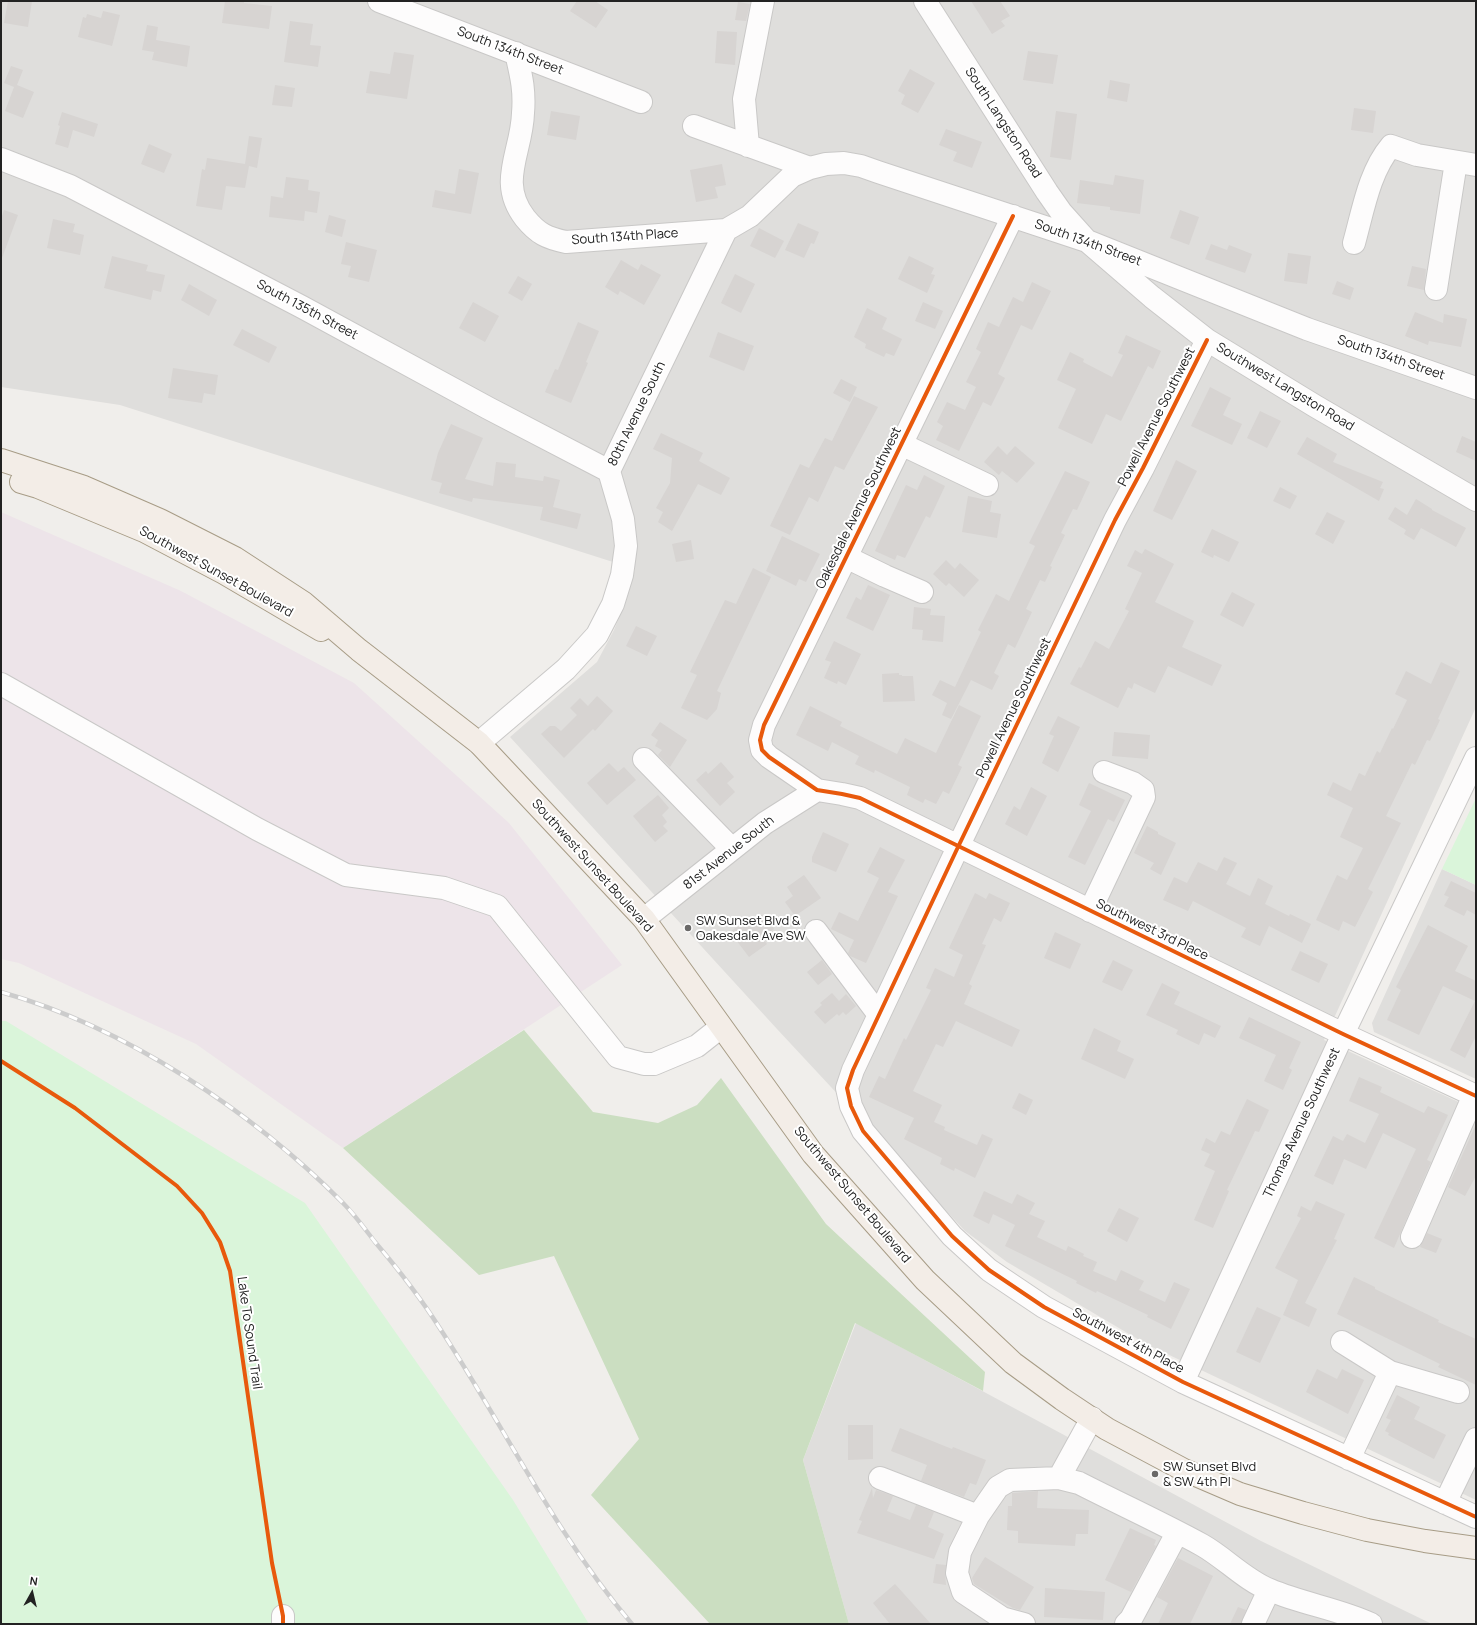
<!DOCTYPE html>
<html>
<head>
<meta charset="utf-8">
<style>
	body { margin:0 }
	#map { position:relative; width:1477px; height:1625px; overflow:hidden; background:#f0eeeb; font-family:Manrope,sans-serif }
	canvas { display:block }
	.frame { position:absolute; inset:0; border:2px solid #222; pointer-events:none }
	.north { position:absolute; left:12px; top:1573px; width:40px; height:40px; -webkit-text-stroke:3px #fff; paint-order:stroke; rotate:8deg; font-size:11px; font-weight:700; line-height:16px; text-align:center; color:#222 }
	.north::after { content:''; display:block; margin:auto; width:14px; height:18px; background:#222; clip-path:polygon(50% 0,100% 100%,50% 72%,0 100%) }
</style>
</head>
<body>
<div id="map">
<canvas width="1477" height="1625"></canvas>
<div class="frame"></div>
<div class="north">N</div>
</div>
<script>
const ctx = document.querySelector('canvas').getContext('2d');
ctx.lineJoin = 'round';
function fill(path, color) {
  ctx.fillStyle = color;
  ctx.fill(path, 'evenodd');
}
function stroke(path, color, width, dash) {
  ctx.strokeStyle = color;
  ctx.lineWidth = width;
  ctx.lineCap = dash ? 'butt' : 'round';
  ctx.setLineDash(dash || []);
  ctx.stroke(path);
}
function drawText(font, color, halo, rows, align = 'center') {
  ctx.font = font + ' Manrope,sans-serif';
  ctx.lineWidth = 4;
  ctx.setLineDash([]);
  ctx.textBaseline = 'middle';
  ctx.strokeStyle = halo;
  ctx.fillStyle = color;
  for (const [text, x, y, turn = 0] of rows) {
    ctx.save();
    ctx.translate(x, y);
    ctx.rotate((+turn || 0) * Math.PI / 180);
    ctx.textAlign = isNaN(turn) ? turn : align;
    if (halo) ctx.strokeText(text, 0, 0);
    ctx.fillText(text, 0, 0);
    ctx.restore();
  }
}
fill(new Path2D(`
	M1,1H1476V707L1324,1040L1476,1110V1500L1146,1344L1007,1262L965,1231L777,1029L510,737L597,662L614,630L627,597L635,569L120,405L1,387Z
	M1442,869L1476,885V1079L1374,1032L1372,1023Z
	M856,1323L1261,1541L1432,1624H849L803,1460Z`), '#dfdedc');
fill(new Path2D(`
	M1,512L181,591L354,683L509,823L622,965L343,1148L196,1044L19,963L1,959Z`), '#ede4e9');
fill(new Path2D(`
	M524,1030L593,1112L658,1123L697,1105L721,1078L826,1224L985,1372L983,1391L855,1323L803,1460L849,1624H710L591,1495L639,1439L554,1256L479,1275L343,1148Z`), '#cbdec1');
fill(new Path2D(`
	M1476,798V885L1442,869Z
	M1,1021H6L305,1203L513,1500L589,1624H1Z`), '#daf5da');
fill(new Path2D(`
	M8,1H32L28,27L4,23Z
	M225,1H244V3L272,6L269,29L222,23Z
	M577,1H595L608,10L596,28L570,11Z
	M971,1H1000L1010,16L1001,21L1005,26L992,34Z
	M738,2L750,4L746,21L735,20Z
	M103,11L120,15L112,46L78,37L83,17L86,18L87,14L101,18Z
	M290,21L313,24L310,45L321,46L318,67L284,62Z
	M147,25L158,27L156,40L190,46L187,67L152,60L154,52L142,50Z
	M717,31L737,32L735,65L715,63Z
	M1028,51L1058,55L1053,84L1023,80Z
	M394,52L414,55L407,99L366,93L370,71L390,74Z
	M11,66L23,70L17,85L34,92L23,118L5,111L14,87L4,83Z
	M910,69L935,83L918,113L901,104L905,95L898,91Z
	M1110,80L1130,84L1127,102L1107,98Z
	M275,85L295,88L292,107L272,105Z
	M1354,108L1376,111L1373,133L1351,130Z
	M551,111L580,116L576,140L547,135Z
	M1056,111L1077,114L1071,160L1050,157Z
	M62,112L98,124L94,137L73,130L68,148L55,144L60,126L58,125Z
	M946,129L982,142L972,168L953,161L957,152L939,145Z
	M249,136L262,138L257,168L249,166L245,188L226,186L222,210L196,206L202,169L205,170L207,158L245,164Z
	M149,144L172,154L164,173L141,164Z
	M722,164L726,185L715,187L718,198L696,202L690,170Z
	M459,169L479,173L471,214L432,207L435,190L455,194Z
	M1115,175L1144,180L1140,214L1110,210V207L1077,203L1080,180L1113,185Z
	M286,177L309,180L308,190L320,192L317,213L305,211L304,221L269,217L271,196L283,198Z
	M4,210L18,215L2,258L1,257V219Z
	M1180,210L1199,217L1189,245L1170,238Z
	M329,215L346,220L342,237L325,232Z
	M53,219L75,224L73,232L84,235L80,255L47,248Z
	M798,223L819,232L814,244L811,243L804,258L785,250Z
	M759,228L784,241L775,258L750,246Z
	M346,242L377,250L369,282L348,277L351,266L341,264Z
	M1211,244L1227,250L1229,245L1252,254L1245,273L1205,259Z
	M1288,253L1311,256L1307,284L1284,281Z
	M112,256L148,265L146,271L165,275L161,292L153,290L151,300L104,288Z
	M909,256L934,268L931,274L935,275L927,293L898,279Z
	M621,260L638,270L641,264L661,275L644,305L620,291L618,295L605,287Z
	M1412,266L1426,269L1424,290L1407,286Z
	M735,274L755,284L741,313L721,303Z
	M518,276L532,284L522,301L508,293Z
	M1337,281L1354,288L1350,300L1332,294Z
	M1032,282L1051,291L1032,330L1021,325L998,374L1005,378L991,406L983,402L959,451L936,440L943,426L937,422L947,402L965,410L976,387L966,382L981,352L976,349L988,322L999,327L1013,297L1023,302Z
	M189,284L217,300L209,316L181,300Z
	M473,302L499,316L485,342L459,328Z
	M923,302L943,311L935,329L915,321Z
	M867,308L887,318L882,329L902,339L894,356L886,353L884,357L865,348L866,344L854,337Z
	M1415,312L1443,323L1444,314L1467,319L1461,347L1429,341L1428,345L1405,336Z
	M578,322L599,331L586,362L588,363L571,403L545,392L555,369L558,370Z
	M242,329L277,347L269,363L233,345Z
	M718,332L754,346L744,371L709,357Z
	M1126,335L1161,351L1153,369L1148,366L1121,421L1106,414L1092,444L1058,428L1076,389L1057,380L1070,352L1084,359L1083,362L1112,377L1123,355L1118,353Z
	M173,368L218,375L215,395L204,393L202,403L168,398Z
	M841,379L857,387L850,402L833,393Z
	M1210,387L1231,398L1223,415L1242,424L1232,445L1191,426Z
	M854,396L878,407L844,470L835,466L818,502L809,497L790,535L770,526L800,464L809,468L825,438L832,441Z
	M1260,411L1281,421L1267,448L1247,438Z
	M451,424L483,438L465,479L493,486L496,462L516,464L515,477L543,481L544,476L560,480L553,507L581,514L577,529L540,520L543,507L473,498L472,502L439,493L442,483L431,480L438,453Z
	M661,433L703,453L699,461L730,478L721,495L698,484L672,531L658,522L663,512L656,508L670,483L672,458L653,449Z
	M1462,436L1476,442V461L1456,452Z
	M1307,437L1337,454L1333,462L1383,482L1380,488L1384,489L1379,501L1297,454Z
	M998,446L1007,455L1015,446L1035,463L1017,483L1002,471L999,475L984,462Z
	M1176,460L1197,471L1172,520L1153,511Z
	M1065,471L1090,482L1077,510L1073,509L1061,533L1065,535L1050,566L1052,567L1045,582L1040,580L1026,609L1032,612L1015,648L1008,644L994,673L999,676L992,690L971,680L951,719L942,715L947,703L932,695L940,680L955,687L981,632L978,630L996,594L1009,601L1035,546L1029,543Z
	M924,475L945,486L930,518L926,516L905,558L897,555L895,560L875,551L906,485L917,490Z
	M1280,487L1297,496L1290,509L1273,501Z
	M968,496L992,501L990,512L1001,514L997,538L962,532Z
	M1416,499L1432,509V510L1466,528L1456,547L1421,528L1414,540L1404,534L1406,530L1388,519L1395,507L1407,515Z
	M1327,512L1345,521L1333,544L1315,534Z
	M1212,529L1239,542L1229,562L1214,555L1213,558L1201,552Z
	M782,536L820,554L806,582L799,579L796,586L766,571Z
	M691,540L694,559L676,562L672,544Z
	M1145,549L1174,564L1155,602L1194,621L1182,647L1222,665L1212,686L1168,666L1155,693L1134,683L1132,689L1128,687L1118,708L1070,684L1079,667L1081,668L1095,641L1109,649L1129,611L1125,609L1142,573L1127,566L1135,550L1142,554Z
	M946,560L955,569L960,563L979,580L964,597L949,583L946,586L933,574Z
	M753,568L771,577L717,691L721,693L717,709L707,720L681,708L697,675L690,672L725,600L736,604Z
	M868,585L890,595L873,631L846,618L856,597L861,600Z
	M1232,592L1255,604L1243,627L1220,615Z
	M914,607L931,609L930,615L945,616L943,642L922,640L923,630L912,629Z
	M636,626L657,636L647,656L626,646Z
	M834,641L861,654L846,685L838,681L837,684L824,678L831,662L825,660Z
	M1441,662L1460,671L1438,719L1440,720L1430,741L1427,740L1415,765L1412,763L1386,816L1401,823L1368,889L1373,892L1355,927L1343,921L1339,931L1316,920L1337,875L1347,880L1363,848L1340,837L1353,808L1327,795L1333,782L1351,791L1359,773L1365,776L1377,751L1380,753L1392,728L1393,729L1407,700L1395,694L1406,671L1431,684Z
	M899,673V675H902V676H913L915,701L883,702L882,674Z
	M597,696L613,711L595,731L593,729L564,758L541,734L550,726H555L561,731L577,715L570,708L580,698L588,706Z
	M959,705L981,716L958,765L962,767L949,794L943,791L936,804L925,799L923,803L907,795L910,787L875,770L874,773L855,764L859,756L832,742L828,751L796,735L810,706L842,722L840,726L897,754L905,738L936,753Z
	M1058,716L1080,727L1058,772L1042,763L1054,736L1049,734Z
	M660,722L687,740L670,767L658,755L662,750L655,746L658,740L651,735Z
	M1114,732L1150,735L1148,759L1112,756Z
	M721,762L734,777L727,783L735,792L720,806L696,780L706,771L708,774Z
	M609,763L618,772L624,767L636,780L607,805L587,783Z
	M1089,783L1125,800L1114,822L1108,819L1085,865L1068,857L1091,811L1079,805Z
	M1031,787L1047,796L1027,836L1005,824L1014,806L1020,810Z
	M658,795L669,808L662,815L667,822L663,826L668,831L655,842L633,816Z
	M1147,826L1158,832V834L1176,843L1161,875L1150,869L1154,863L1134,853Z
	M823,832L849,844L836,872L812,862V857Z
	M880,847L905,860L888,892L898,896L866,963L850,956L848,953L854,940L831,929L839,912L858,921L879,878L867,872Z
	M1224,857L1237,863L1226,884L1250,896L1258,878L1273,886L1265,904L1289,916L1290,914L1311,924L1302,943L1269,926L1260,946L1241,937L1246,928L1193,901L1188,911L1163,900L1174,877L1187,883L1198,862L1217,871Z
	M804,875L821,898L795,916L785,902L793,896L787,887Z
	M1451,881L1476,893V915L1467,910L1464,916L1444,906L1449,897L1444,895Z
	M975,893L986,899L989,893L1010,903L1001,922L994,918L982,944L986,945L969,984L972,986L964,1004L1020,1030L1012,1047L956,1021L943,1047L936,1044L913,1091L942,1105L934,1122L945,1127L944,1130L977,1145L982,1134L993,1139L975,1178L955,1168L954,1171L940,1164L942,1158L904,1139L914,1118L869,1097L879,1076L885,1079L904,1038L906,1040L931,990L926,988L935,968L954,977L963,955L949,948Z
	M764,914L774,929L762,938L767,944L749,957L730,932L748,919L751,923Z
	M1428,925L1468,946L1455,971L1476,981V1036L1465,1058L1450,1050L1475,1001L1443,986L1419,1035L1387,1020L1401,990L1396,987Z
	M1055,932L1081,944L1070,969L1044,958Z
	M1300,951L1328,964L1319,983L1291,970Z
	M822,960L832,974L818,985L807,972Z
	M1113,960L1133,970L1122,991L1102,982Z
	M1162,983L1180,992L1174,1004L1221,1026L1215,1038L1204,1033L1199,1045L1176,1034L1178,1030L1146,1015Z
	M832,993L839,1001L846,994L856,1006L846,1015L843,1012L839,1016L837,1014L825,1024L814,1012L822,1005L820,1003Z
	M1249,1017L1301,1042L1289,1068L1292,1070L1283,1090L1264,1081L1276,1055L1239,1038Z
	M1094,1028L1121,1041L1117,1051L1134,1059L1125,1079L1081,1059Z
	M1359,1077L1382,1087L1380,1092L1424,1113L1428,1106L1448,1115L1427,1160L1431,1162L1394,1248L1374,1238L1416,1149L1383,1133L1366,1169L1344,1159L1333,1185L1314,1176L1333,1136L1343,1141L1347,1134L1365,1143L1379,1114L1349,1101Z
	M1019,1093L1033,1100L1026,1115L1012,1108Z
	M1247,1099L1269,1110L1259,1132L1255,1131L1227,1190L1229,1191L1213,1228L1194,1220L1215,1171L1204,1166L1210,1154L1201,1150L1206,1138L1215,1143L1221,1131L1230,1135Z
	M1476,1124V1176L1465,1196L1448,1187Z
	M984,1191L1012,1204L1017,1194L1035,1203L1029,1214L1045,1221L1037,1237L1066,1251L1068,1246L1084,1254L1083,1256L1097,1262L1093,1271L1116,1281L1121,1270L1144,1281L1139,1290L1165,1302L1174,1282L1190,1289L1171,1329L1147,1317L1148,1315L1097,1291L1096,1293L1076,1283L1077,1281L1005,1246L1015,1225L993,1214L989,1224L973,1216Z
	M1316,1201L1345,1214L1334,1239L1337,1240L1305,1303L1317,1309L1309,1327L1283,1315L1298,1280L1275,1268L1301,1218L1297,1216L1301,1206L1311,1211Z
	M1119,1208L1139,1218L1127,1242L1107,1231Z
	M1427,1233L1442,1239L1436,1253L1420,1247Z
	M1354,1277L1375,1287V1289L1439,1320L1438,1322L1476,1339V1385L1438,1367L1440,1364L1337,1314Z
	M1257,1307L1281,1318L1260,1363L1236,1352Z
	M1317,1369L1337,1379L1342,1369L1364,1380L1348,1414L1306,1392Z
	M1397,1395L1420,1407L1414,1419L1446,1435L1434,1459L1388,1435L1389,1433L1385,1431L1391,1420L1386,1418Z
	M848,1425H873V1459L848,1460Z
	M900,1428L952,1449L953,1447L986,1460L976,1485L970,1483L964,1497L921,1481L927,1465L891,1451Z
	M872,1488L873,1498L876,1490L893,1496L887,1511L910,1520L916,1505L934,1512L928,1527L944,1534L934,1559L857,1533L862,1521L859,1520Z
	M1038,1491L1037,1508L1089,1510L1088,1534H1076L1075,1546L1018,1543V1531L1007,1530L1008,1506H1012V1493Z
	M1130,1528L1156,1540L1154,1545L1156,1546L1131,1592L1105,1580Z
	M985,1557L1034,1587L1020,1610L1013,1608L974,1584L972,1578Z
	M1178,1558L1213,1576L1190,1624H1158L1168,1603L1157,1597Z
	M936,1564L946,1565L945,1572L946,1585L933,1583Z
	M895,1584L931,1624H890L873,1603Z
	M1045,1588L1105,1592L1103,1620L1044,1617Z
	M1238,1607L1246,1610L1241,1624H1230Z`), '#d7d4d2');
const minor = new Path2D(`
	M379,1L641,102
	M925,1L1047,192L1061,212L1087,241L1152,297L1207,340L1315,406L1476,500
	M516,53C521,75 525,90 523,113C522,152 497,182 525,218C538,234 547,238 566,242L726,230L750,216L792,176L810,168L826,164L844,163L861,166L878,172L1087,241L1307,329L1476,388
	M694,126L810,168
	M748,146L744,99L763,1
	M1,159L70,186L302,307L488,408L609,471
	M1013,216L764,725L760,740L762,750L769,757L817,790L842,794L860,798L1343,1034L1476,1096
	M1354,243C1363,211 1369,172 1391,146L1417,155L1476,165
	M1436,289L1456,162
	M1207,340L1143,468L1115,520L958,847L853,1070L847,1088L851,1106L863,1131L952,1236L989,1270L1044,1307L1183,1382L1476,1517
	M901,444L987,485
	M846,557L885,576L922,592
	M1,684L257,829L346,875L444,888L497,906L618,1057L644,1064H654L697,1046L721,1027
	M479,743L566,669L597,635L613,604L622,575L626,546L623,519L609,471L726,230
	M644,759L732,849
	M1090,911L1144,797L1143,790L1133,783L1104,772
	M644,919L765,823L817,790
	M816,931L879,1015
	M1412,1237L1474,1095
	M1342,1342L1390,1372L1458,1392
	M1183,1382L1343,1034L1476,758
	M1349,1459L1390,1372
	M880,1478L978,1516
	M1059,1478L1092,1418
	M1445,1503L1476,1439
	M283,1616V1624
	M1024,1624L1002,1618L963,1592L957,1573L960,1552L978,1516L998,1487L1010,1480L1059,1478L1079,1483C1120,1504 1162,1523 1202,1545C1225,1558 1245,1580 1270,1590C1303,1604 1339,1609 1371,1624
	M1126,1624L1131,1619L1177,1533
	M1253,1624L1269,1590`);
const major = new Path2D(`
	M1,460L84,487L160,520L235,558L304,603L359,650L479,743L644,919L813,1154L925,1280L1013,1363L1062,1399L1107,1429L1184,1470L1240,1494L1303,1513L1367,1530L1425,1541L1476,1548
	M21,482L38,487L144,531L224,573L321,630`);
stroke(minor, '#c9c8c7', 24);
stroke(major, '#a79c86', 24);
stroke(minor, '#fdfcfc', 22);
stroke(major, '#f3ede7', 22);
const rail = new Path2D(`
	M1,992C125,1027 253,1112 343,1203C355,1215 365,1229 375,1242C398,1269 420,1297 439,1327C504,1426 555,1534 632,1624`);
stroke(rail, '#ccc', 4.5);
stroke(rail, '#fff', 3, [9]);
stroke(new Path2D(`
	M1013,216L764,725L760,740L762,750L769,757L817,790L842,794L860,798L1343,1034L1476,1096
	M1207,340L1143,468L1115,520L958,847L853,1070L847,1088L851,1106L863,1131L952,1236L989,1270L1044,1307L1183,1382L1476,1517
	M1,1061L75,1108L177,1186L202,1213L220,1242L230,1271L272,1563L283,1616V1624`), '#e8590c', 4);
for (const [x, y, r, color] of [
	[688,928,4,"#6a6968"],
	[1155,1474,4,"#6a6968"]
]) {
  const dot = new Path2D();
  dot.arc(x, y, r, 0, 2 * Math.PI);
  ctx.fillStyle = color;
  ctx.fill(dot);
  stroke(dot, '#fff', 1.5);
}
drawText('13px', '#222', '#fff', [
	["South 134th Street",510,51,21],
	["South Langston Road",1003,123,57],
	["South 134th Place",625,237,-4],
	["South 134th Street",1088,243,20],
	["South 135th Street",307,310,28],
	["South 134th Street",1391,358,19],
	["Southwest Langston Road",1285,387,31],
	["80th Avenue South",637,414,-64],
	["Powell Avenue Southwest",1157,417,-63],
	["Oakesdale Avenue Southwest",859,508,-64],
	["Southwest Sunset Boulevard",216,572,29],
	["Powell Avenue Southwest",1014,708,-64],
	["81st Avenue South",729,853,-38],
	["Southwest Sunset Boulevard",592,866,48],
	["Southwest 3rd Place",1152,930,26],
	["Thomas Avenue Southwest",1302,1123,-65],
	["Southwest Sunset Boulevard",852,1195,50],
	["Lake To Sound Trail",249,1333,82],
	["Southwest 4th Place",1128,1341,28]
]);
drawText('13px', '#222', '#fff', [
	["SW Sunset Blvd &",696,921],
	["Oakesdale Ave SW",696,936],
	["SW Sunset Blvd",1163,1467],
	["& SW 4th Pl",1163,1482]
], 'left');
</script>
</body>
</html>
